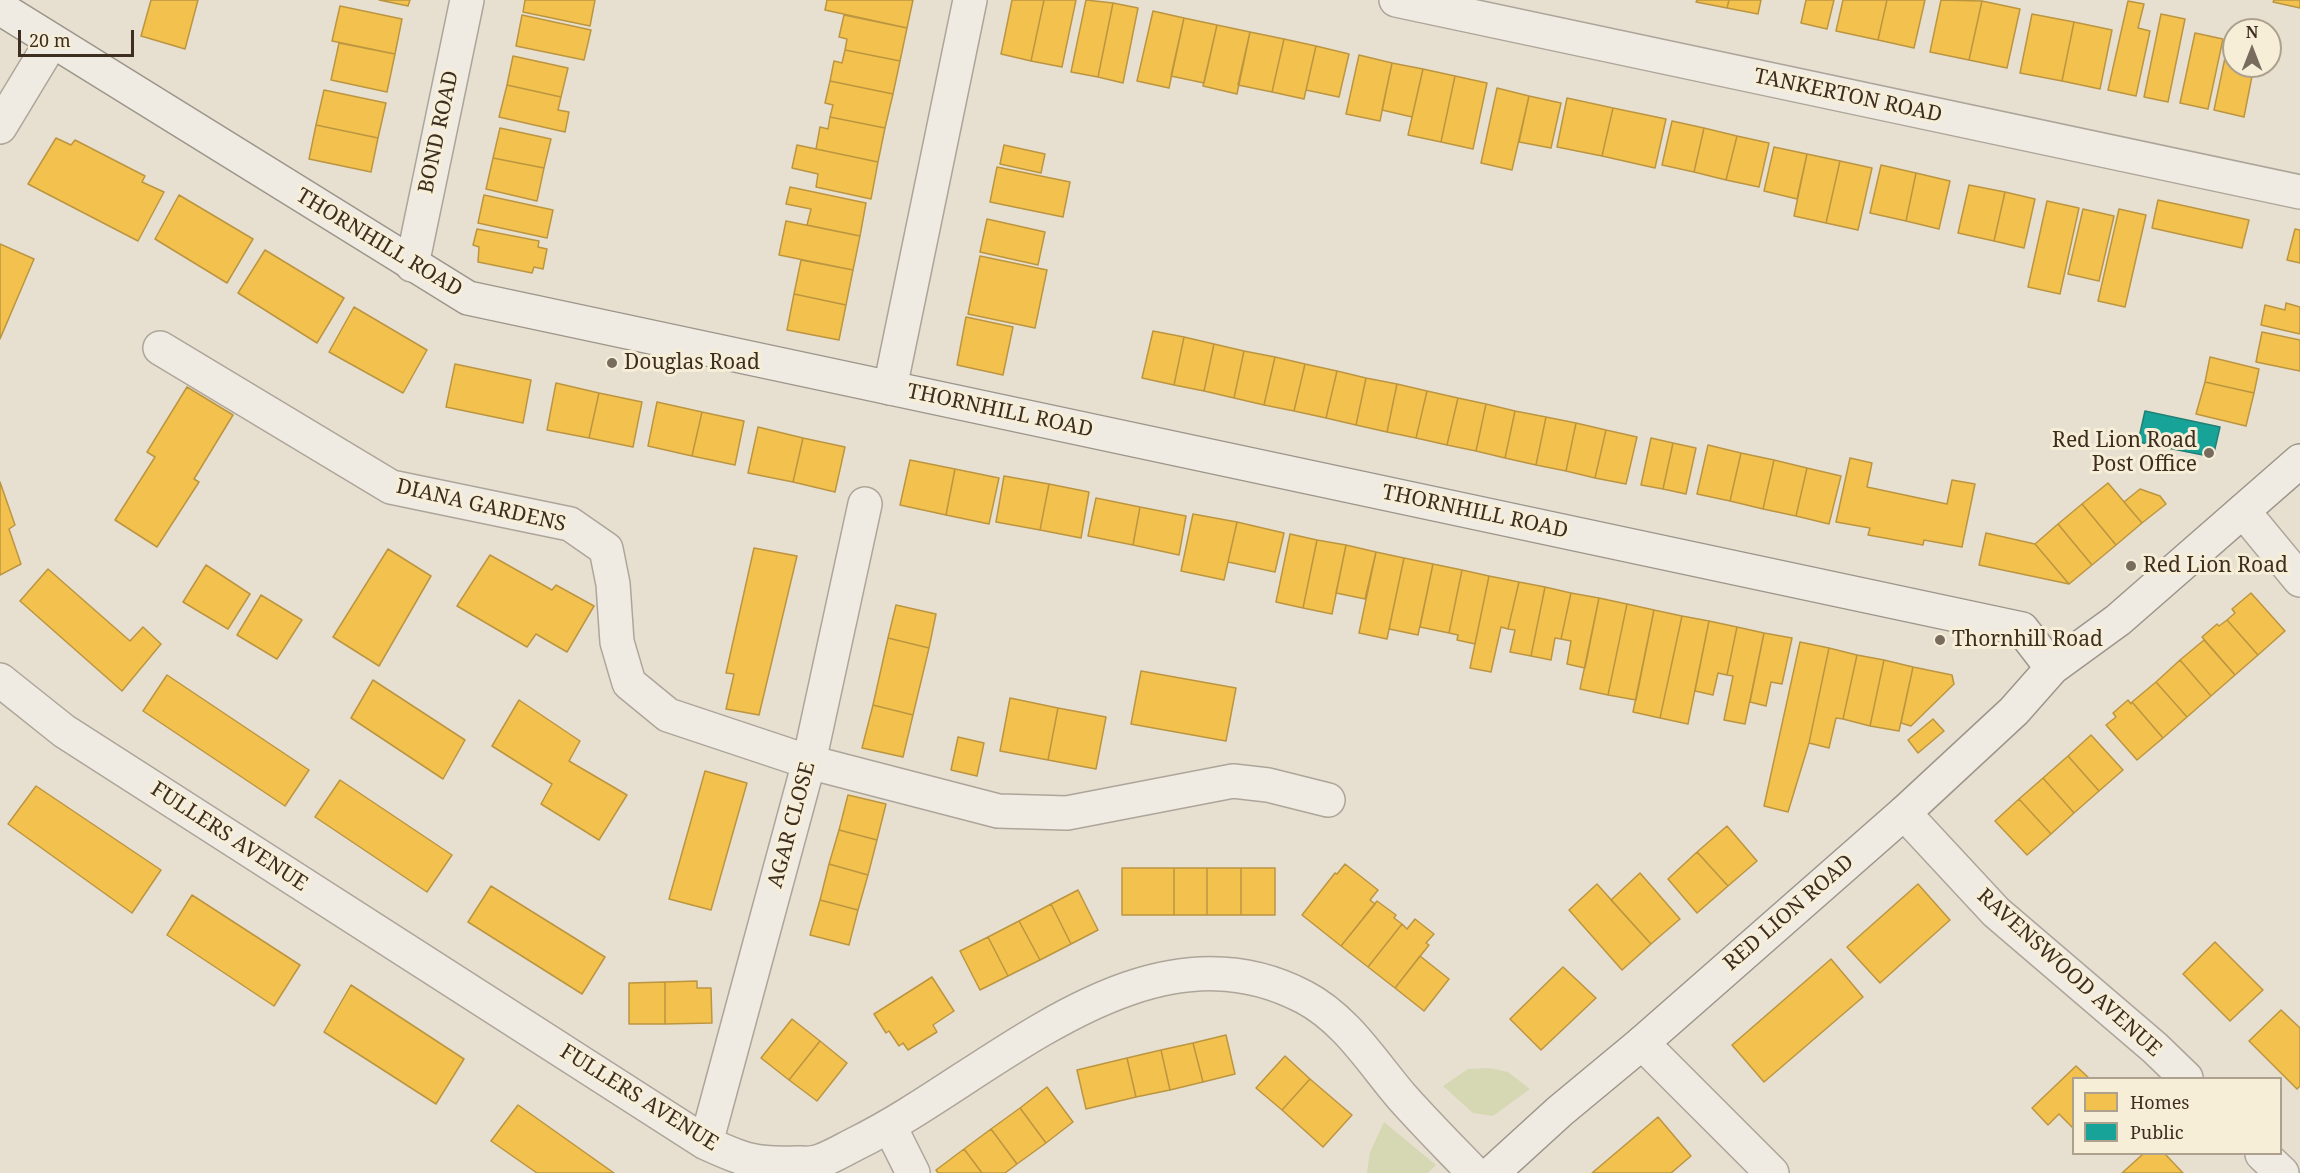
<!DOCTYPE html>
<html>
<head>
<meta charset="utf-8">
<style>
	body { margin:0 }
	#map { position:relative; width:2300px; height:1173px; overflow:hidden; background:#e7e0d1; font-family:"Noto Serif",serif }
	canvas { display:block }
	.legend { position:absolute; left:2072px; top:1077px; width:210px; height:78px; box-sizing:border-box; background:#f7eed8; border:2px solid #ada18e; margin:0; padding:8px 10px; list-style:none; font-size:18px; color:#3d2e20 }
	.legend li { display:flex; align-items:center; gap:12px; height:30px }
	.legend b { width:30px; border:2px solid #ada18e }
	.north { position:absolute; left:2222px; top:18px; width:60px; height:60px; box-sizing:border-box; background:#f7eed8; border:2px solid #ada18e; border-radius:50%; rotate:0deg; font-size:16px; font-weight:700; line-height:24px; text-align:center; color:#3d2e20 }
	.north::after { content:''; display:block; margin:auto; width:21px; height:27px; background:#786c5e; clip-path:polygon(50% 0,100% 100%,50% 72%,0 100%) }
	.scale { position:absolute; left:18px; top:30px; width:116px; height:27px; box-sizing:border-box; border:3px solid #3d2e20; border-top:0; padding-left:8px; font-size:18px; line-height:21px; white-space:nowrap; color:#3d2e20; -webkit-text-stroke:4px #f7eed8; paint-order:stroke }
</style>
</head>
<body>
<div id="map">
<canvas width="2300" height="1173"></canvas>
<ul class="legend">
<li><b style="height:16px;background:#f2c14e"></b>Homes</li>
<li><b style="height:16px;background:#17a398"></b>Public</li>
</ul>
<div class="north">N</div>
<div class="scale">20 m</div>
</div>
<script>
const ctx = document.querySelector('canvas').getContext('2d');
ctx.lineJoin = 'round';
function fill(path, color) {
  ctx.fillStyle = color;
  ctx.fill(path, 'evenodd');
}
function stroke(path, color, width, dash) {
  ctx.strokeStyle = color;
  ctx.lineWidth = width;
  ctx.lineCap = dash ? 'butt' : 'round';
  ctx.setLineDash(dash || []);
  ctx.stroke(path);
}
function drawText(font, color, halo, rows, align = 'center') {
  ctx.font = font + ' "Noto Serif",serif';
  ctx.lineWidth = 6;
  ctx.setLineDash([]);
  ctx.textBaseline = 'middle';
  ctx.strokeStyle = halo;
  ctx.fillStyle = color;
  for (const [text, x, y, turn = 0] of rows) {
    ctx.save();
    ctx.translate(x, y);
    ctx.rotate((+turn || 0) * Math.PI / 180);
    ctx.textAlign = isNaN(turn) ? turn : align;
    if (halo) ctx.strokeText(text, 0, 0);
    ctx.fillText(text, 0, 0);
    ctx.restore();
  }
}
fill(new Path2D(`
	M1489,1068L1508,1072L1530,1089L1493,1116L1473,1113L1443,1086L1468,1069Z
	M1384,1122L1436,1165L1428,1173H1367L1370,1152Z`), '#d6d7b3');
const homes = new Path2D(`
	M151,0H198L185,49L141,36Z
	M379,0H410L408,6Z
	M525,0H595L590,26L523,12Z
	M827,0H913L907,28L825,10Z
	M1012,0H1044L1031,61L1001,54Z
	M1044,0H1076L1062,67L1031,61Z
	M1086,0L1113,3L1098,77L1071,72Z
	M1697,0H1729L1727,8L1696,2Z
	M1729,0H1761L1758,14L1727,8Z
	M1806,0H1834L1827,29L1801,23Z
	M1843,0H1887L1878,40L1836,31Z
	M1887,0H1925L1914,48L1878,40Z
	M1941,0L1982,1L1969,60L1930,52Z
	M2274,0H2300V8L2273,2Z
	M1982,1L2020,9L2007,68L1969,60Z
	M2128,1L2144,4L2138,28L2150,31L2136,96L2108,90Z
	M1113,3L1138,8L1123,83L1098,77Z
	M340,6L402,19L395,54L332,41Z
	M1153,11L1184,18L1169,88L1137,81Z
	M2032,14L2074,22L2062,81L2020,73Z
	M2161,14L2185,19L2168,102L2144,97Z
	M522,15L591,30L584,60L516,46Z
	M844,15L907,28L900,61L845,50L847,39L839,37Z
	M1184,18L1217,25L1204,83L1171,76Z
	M2074,22L2112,30L2100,89L2062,81Z
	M1217,25L1250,32L1237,94L1203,86Z
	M1250,32L1284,39L1272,92L1238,85Z
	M2195,33L2223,39L2208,109L2180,103Z
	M1284,39L1316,46L1304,99L1272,92Z
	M2229,39L2234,40V66H2254L2244,117L2214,110Z
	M339,43L395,54L387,92L331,80Z
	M1316,46L1349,54L1339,97L1306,90Z
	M845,50L900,61L893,94L830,81L834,61L842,63Z
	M1359,55L1392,63L1380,121L1346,114Z
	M513,56L568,68L561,97L507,85Z
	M1392,63L1423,69L1412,117L1382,110Z
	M1423,69L1455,76L1441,142L1408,135Z
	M1455,76L1487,83L1473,149L1441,142Z
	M830,81L893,94L885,128L830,117L833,105L825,103Z
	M507,85L561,97L558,110L569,112L565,132L499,117Z
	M1497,88L1529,96L1512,170L1481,163Z
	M324,90L386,103L378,138L316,125Z
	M1529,96L1561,103L1551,148L1519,142Z
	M1567,98L1613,108L1602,156L1557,147Z
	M1613,108L1666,119L1655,168L1602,156Z
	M830,117L885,128L878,162L816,149L820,127L828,129Z
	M1672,121L1704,128L1694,172L1662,165Z
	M316,125L378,138L371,172L309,159Z
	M500,128L551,139L544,168L493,158Z
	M1704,128L1737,136L1726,180L1694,172Z
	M1737,136L1769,143L1759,187L1726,180Z
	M56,138L71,145L75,140L145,176L142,182L164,192L138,241L28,184Z
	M797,145L878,162L871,199L816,187L818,174L792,168Z
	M1004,145L1045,154L1041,173L1000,164Z
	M1774,147L1807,154L1797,199L1764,191Z
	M1807,154L1840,161L1826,223L1794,216Z
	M493,158L544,168L537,201L486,189Z
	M1840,161L1872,168L1858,230L1826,223Z
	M1881,165L1916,173L1906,221L1870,213Z
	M997,167L1070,182L1063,217L990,202Z
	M1916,173L1950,181L1939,229L1906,221Z
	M1969,185L2005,192L1994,241L1958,233Z
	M790,187L866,203L860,236L807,225L811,209L786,204Z
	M2005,192L2035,199L2024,248L1994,241Z
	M179,195L253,239L227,283L155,239Z
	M484,195L553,210L547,238L478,223Z
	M2158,200L2249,220L2242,248L2152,228Z
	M2047,201L2079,208L2060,294L2028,287Z
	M2083,209L2114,216L2099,281L2068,274Z
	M2119,209L2146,215L2125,307L2098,301Z
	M987,219L1045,232L1038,265L980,252Z
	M786,221L860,236L853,270L779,255Z
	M477,229L539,241L538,247L547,249L543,269L534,267L532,273L478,262L479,247L473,245Z
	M2295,229L2300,230V263L2287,260Z
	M0,244L34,259L0,339Z
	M265,250L344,298L317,343L238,293Z
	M980,256L1047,270L1035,328L968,314Z
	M801,260L853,270L846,305L794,294Z
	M794,294L846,305L839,340L787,330Z
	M2286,303L2300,307V334L2261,325L2265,305L2285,310Z
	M354,307L427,350L403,393L329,352Z
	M966,317L1013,327L1003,375L957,365Z
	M1153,331L1184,337L1174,385L1142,378Z
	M2262,332L2300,340V371L2256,362Z
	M1184,337L1214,344L1204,391L1174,385Z
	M1214,344L1244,351L1234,398L1204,391Z
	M1244,351L1275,357L1264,405L1234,398Z
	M1275,357L1305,364L1294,411L1264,405Z
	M2210,357L2259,369L2254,393L2205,382Z
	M455,364L531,380L523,423L446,407Z
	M1305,364L1337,371L1326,418L1294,411Z
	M1337,371L1366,378L1356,425L1326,418Z
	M1366,378L1397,384L1387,432L1356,425Z
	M2205,382L2254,393L2246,426L2196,414Z
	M556,383L599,393L589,438L547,430Z
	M1397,384L1427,391L1416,438L1387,432Z
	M187,387L233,415L194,479L199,482L157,547L115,520L155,457L147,452Z
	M1427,391L1458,398L1447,445L1416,438Z
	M599,393L642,402L633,447L589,438Z
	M1458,398L1486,404L1476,451L1447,445Z
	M657,402L702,412L692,456L648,446Z
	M1486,404L1515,411L1505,458L1476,451Z
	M1515,411L1546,417L1536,465L1505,458Z
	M702,412L744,421L735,465L692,456Z
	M1546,417L1576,423L1566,471L1536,465Z
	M1576,423L1606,430L1595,478L1566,471Z
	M758,427L803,438L793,482L748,473Z
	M1606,430L1637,437L1626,484L1595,478Z
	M803,438L845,447L835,492L793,482Z
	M1651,438L1673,443L1663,489L1641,485Z
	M1673,443L1696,448L1686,494L1663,489Z
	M1708,445L1741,453L1730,501L1697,494Z
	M1741,453L1774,460L1763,509L1730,501Z
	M1850,458L1872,463L1867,487L1947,504L1952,480L1975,484L1962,547L1924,540L1923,545L1868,535L1870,528L1836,522Z
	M910,460L955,469L946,515L900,505Z
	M1774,460L1807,468L1796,516L1763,509Z
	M1807,468L1841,476L1829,524L1796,516Z
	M955,469L999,478L989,524L946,515Z
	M1004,476L1049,484L1040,530L996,522Z
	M0,482L15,525L9,529L21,564L0,575Z
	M2108,483L2142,523L2116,545L2082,504Z
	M1049,484L1089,492L1081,538L1040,530Z
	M2140,489L2160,496L2166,504L2142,523L2124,502Z
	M1096,498L1140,507L1133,545L1088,536Z
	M2082,504L2116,545L2092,565L2058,524Z
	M1140,507L1186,516L1179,555L1133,545Z
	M1193,514L1237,522L1224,580L1181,571Z
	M1237,522L1284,533L1275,572L1228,562Z
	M2058,524L2092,565L2069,584L2035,544Z
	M1986,533L2035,544L2069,584L1979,565Z
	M1290,534L1317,540L1303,608L1276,602Z
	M1317,540L1346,545L1332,614L1303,608Z
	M1346,545L1376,552L1365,599L1336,593Z
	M754,548L797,556L759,715L726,709L734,674L726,673Z
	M388,549L431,576L379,666L333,637Z
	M1376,552L1404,558L1387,639L1359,633Z
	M490,555L552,590L556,585L594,606L567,652L536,634L527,647L457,606Z
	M1404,558L1433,564L1418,635L1389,629Z
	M1433,564L1462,570L1449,633L1420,627Z
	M206,565L250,594L228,629L183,602Z
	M48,569L130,641L143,627L161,644L122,691L20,601Z
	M1462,570L1489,576L1475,644L1457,640L1458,635L1449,633Z
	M1489,576L1519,582L1508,629L1501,627L1491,672L1470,668Z
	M1519,582L1545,587L1531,656L1510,652L1515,630L1508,629Z
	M1545,587L1571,593L1561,639L1555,638L1551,660L1531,656Z
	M1571,593L1599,598L1585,668L1567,664L1571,641L1561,639Z
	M2251,593L2285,631L2258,655L2227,620L2235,613L2232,609Z
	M261,595L302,620L277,659L237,635Z
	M1599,598L1627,604L1608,695L1580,689Z
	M1627,604L1654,610L1636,700L1608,695Z
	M896,605L936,614L929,648L888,638Z
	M1654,610L1682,616L1660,718L1633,712Z
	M1682,616L1709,621L1688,724L1660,718Z
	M2227,620L2258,655L2235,675L2202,637L2217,624L2219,626Z
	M1709,621L1737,627L1727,675L1718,673L1713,695L1695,691Z
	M1737,627L1764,633L1745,724L1724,720L1733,676L1727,675Z
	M1764,633L1792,638L1782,684L1771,682L1766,706L1750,702Z
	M888,638L929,648L913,715L873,705Z
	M2204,640L2235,675L2211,696L2180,660Z
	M1800,642L1829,648L1809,743L1788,812L1764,806Z
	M1829,648L1857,655L1843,719L1836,718L1829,748L1809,743Z
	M1857,655L1884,660L1870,726L1843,719Z
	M1884,660L1913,667L1899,731L1870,726Z
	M2180,660L2211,696L2187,717L2156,682Z
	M1913,667L1952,675L1954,684L1911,726L1901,723Z
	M1141,671L1236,688L1226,741L1131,724Z
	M167,675L309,770L285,806L143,711Z
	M373,680L465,740L443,779L351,718Z
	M2156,682L2187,717L2163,738L2132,702Z
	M1010,698L1058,708L1048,760L1000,751Z
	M519,700L580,741L569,761L627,795L599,840L541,804L552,784L492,746Z
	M2128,700L2131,704L2132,702L2163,738L2137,760L2106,725L2116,717L2113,713Z
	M873,705L913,715L903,757L862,748Z
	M1058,708L1106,717L1096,769L1048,760Z
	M1933,719L1944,731L1918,753L1908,740Z
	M2091,735L2123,770L2099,791L2068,756Z
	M958,737L984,743L977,776L951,770Z
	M2068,756L2099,791L2074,813L2043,778Z
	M705,771L747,783L711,910L669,899Z
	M2043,778L2074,813L2051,834L2019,799Z
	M340,780L452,855L427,892L315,817Z
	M36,786L161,870L132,913L8,824Z
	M848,795L886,804L877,840L839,830Z
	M2019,799L2051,834L2027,855L1995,821Z
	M1727,826L1757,861L1728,886L1697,852Z
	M839,830L877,840L868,875L829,864Z
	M1697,852L1728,886L1697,913L1668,879Z
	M829,864L868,875L858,910L820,900Z
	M1345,864L1378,890L1370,900L1375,904L1341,946L1302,915L1335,873L1337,874Z
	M1122,868H1174V915H1122Z
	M1174,868H1207V915H1174Z
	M1207,868H1241V915H1207Z
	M1241,868H1275V915H1241Z
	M1640,873L1680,919L1651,944L1611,900Z
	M1597,884L1651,944L1622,970L1569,910Z
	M1918,884L1950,920L1880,983L1847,947Z
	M491,886L605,957L582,994L468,922Z
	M1078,890L1098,930L1071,944L1051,904Z
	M192,895L300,965L274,1006L167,935Z
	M820,900L858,910L849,945L810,935Z
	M1377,901L1396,915L1394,918L1402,924L1368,967L1341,946Z
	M1051,904L1071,944L1040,960L1019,921Z
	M1415,919L1434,934L1426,943L1429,945L1395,988L1368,967L1402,924L1407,929Z
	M1019,921L1040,960L1008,976L988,937Z
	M988,937L1008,976L980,990L960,951Z
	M2215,942L2263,990L2230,1021L2183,974Z
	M1420,956L1449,979L1424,1011L1395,988Z
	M1831,959L1863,997L1764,1082L1732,1045Z
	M1563,967L1596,998L1541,1050L1510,1019Z
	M932,977L954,1011L933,1025L937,1032L908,1050L903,1043L899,1046L889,1031L886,1033L874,1014Z
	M697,981V988H711L712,1023L665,1024V982Z
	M665,982V1024H629V983Z
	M351,985L464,1059L436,1104L324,1032Z
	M2281,1010L2300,1028V1086L2297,1089L2249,1041Z
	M792,1019L820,1041L789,1080L761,1058Z
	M1226,1035L1235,1074L1203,1082L1193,1043Z
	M820,1041L847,1063L817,1101L789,1080Z
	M1193,1043L1203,1082L1170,1090L1161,1050Z
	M1161,1050L1170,1090L1136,1097L1127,1058Z
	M1285,1056L1310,1079L1282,1110L1256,1088Z
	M1127,1058L1136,1097L1086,1109L1077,1070Z
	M2076,1066L2089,1078H2074V1129L2059,1114L2048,1125L2032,1108Z
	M1310,1079L1352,1115L1323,1147L1282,1110Z
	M1047,1087L1073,1122L1046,1143L1020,1108Z
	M518,1105L614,1173H537L491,1141Z
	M1020,1108L1046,1143L1017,1164L991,1129Z
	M1658,1117L1691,1156L1671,1173H1592Z
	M991,1129L1017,1164L1005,1173H982L964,1149Z
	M964,1149L982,1173H938L936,1170Z
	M2143,1154H2165L2183,1173H2122Z`);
fill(homes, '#f2c14e');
stroke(homes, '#bc9540', 1.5);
const public = new Path2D(`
	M2145,411L2220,427L2213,457L2138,442Z`);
fill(public, '#17a398');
stroke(public, '#228074', 1.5);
const street = new Path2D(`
	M1396,0L2300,192
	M0,127L52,41
	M412,265L467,0
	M160,348L391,487L570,524L606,549L613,584L617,642L629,683L668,715L809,762L998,811L1067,813L1233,781L1268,785L1328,800
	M890,388L970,0
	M2243,511L2300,580
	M0,680L64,731L706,1143C743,1160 756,1165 797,1163C805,1163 813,1164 820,1161C832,1157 845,1149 857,1143C991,1077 1144,913 1304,997C1346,1019 1372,1062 1402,1097C1425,1123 1450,1148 1474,1173
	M1904,813L1996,912L2155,1048L2186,1078
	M1642,1043L1772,1173
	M890,1127L913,1173
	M706,1143L809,762L865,504
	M2262,1154L2282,1173`);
const secondary = new Path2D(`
	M0,8L468,298L2022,629L2052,668
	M1492,1173L1560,1111L1642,1043L1904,813L2014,711L2052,668L2118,620L2300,461`);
stroke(street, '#ada599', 36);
stroke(secondary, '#9c958a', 36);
stroke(street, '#efebe3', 33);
stroke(secondary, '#efebe3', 33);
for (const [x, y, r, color] of [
	[612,363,6,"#786c5e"],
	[2209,453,6,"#786c5e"],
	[2131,566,6,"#786c5e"],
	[1940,640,6,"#786c5e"]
]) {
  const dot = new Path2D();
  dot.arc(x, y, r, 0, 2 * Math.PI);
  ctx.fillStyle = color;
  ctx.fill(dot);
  stroke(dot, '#f7eed8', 2);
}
drawText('21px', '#3d2e20', '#f7eed8', [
	["TANKERTON ROAD",1848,96,12],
	["BOND ROAD",439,132,-78],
	["THORNHILL ROAD",379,243,31],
	["THORNHILL ROAD",1000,411,12],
	["DIANA GARDENS",481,506,13],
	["THORNHILL ROAD",1475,512,12],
	["AGAR CLOSE",792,825,-75],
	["FULLERS AVENUE",229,837,33],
	["RED LION ROAD",1789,913,-41],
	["RAVENSWOOD AVENUE",2069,973,42],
	["FULLERS AVENUE",639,1098,32]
]);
drawText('21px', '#3d2e20', '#f7eed8', [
	["Douglas Road",624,363],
	["Red Lion Road",2197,441,"right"],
	["Post Office",2197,465,"right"],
	["Red Lion Road",2143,566],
	["Thornhill Road",1952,640]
], 'left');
</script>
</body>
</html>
